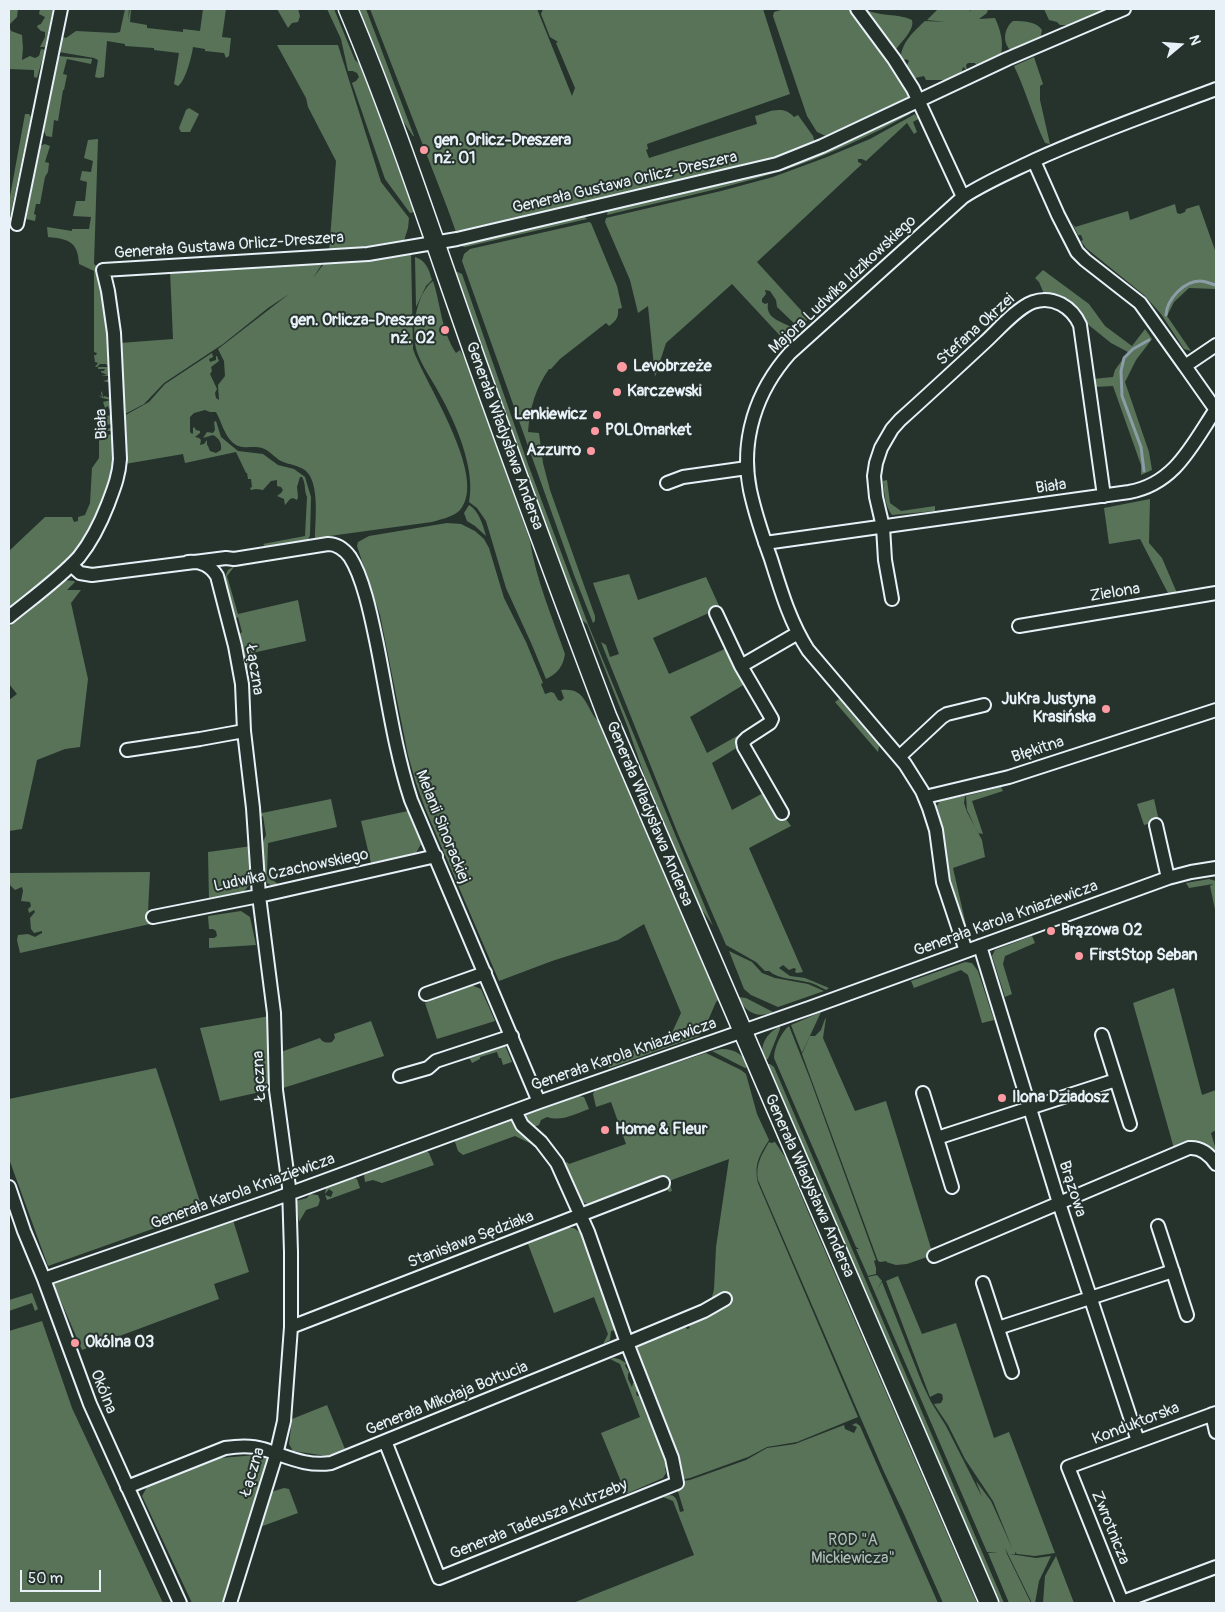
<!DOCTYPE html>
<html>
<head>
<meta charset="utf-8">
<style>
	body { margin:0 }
	#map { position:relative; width:1225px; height:1612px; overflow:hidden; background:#26332d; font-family:Pangolin,sans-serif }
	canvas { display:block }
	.frame { position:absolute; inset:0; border:10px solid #e8f1f8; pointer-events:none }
	.north { position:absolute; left:1155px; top:20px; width:50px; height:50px; -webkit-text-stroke:4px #26332d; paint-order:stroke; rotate:72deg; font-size:14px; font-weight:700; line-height:20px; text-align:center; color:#e8f1f8 }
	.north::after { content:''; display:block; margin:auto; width:18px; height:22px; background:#e8f1f8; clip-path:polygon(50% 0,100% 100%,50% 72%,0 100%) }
	.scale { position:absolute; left:20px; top:1570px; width:81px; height:22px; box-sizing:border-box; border:2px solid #e8f1f8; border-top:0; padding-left:6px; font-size:15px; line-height:18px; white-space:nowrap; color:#e8f1f8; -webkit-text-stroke:4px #26332d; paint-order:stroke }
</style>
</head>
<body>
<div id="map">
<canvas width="1225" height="1612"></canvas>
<div class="frame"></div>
<div class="north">N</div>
<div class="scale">50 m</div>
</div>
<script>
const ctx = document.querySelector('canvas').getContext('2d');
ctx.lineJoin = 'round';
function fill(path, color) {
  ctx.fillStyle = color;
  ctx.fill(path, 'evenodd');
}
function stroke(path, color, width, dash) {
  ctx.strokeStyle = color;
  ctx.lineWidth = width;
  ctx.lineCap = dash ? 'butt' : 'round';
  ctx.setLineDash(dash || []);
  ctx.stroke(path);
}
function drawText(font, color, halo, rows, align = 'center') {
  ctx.font = font + ' Pangolin,sans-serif';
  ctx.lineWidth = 4;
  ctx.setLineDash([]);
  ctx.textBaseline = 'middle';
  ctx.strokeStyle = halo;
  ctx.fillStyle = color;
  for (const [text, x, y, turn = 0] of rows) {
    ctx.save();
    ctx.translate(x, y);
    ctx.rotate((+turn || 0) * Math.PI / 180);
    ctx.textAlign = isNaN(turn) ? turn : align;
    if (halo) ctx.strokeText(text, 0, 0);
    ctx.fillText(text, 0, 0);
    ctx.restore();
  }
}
fill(new Path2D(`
	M9,9H18L17,17L9,25L11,31L22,35L23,48L22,60L30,56L35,58L39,56L41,49L45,50L37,78L34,77V70L9,69Z
	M40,9H53L45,47H40L45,37V32L41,31L37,27L38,25L41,24L45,17L39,14Z
	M125,9H129L128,20L130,9H131L130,22L147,25V28L183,32V29L200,31L203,9H226L222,37L231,38L229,56L226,58L224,53L205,51V49L193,47C192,56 185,82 178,86L174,84L179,53L154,50V48L125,46V44L107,41L104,77L99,78L95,77L98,60L94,58L59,52L63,37L66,38L76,31L115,33L120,32Z
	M277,9H298L300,16L298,22L292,23L288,28Z
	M327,9H334L355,60L361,65L414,212L410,213L385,179L352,83L356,81L359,77L357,73L353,71H348L341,39Z
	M358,9H366L414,136H413L401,118Z
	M370,9H537L572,96L575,88L556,43L558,42L550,37L541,14L543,9H763L790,94L647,144L648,149L646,150L649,158L757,124L755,116C768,112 783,104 794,117L798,115L813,136L815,143L770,160L655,188L456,232L447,207Z
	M784,9H851L866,27L909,93L908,100L828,137L817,132L807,116L773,16L774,12Z
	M864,9C879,17 898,13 912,20C915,30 900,43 894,52Z
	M938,9H971L969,12L972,9H988L987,13L979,19L995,18C1000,29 1004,42 1001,54L995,56L978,69L975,63H968L966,65L967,70L963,67L961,74L951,80H926L924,76L911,79L903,66L907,65L909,61L906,59L901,62C899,45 913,32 925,21L946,22L927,20Z
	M1044,9H1112L1072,25H1060L1057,22L1049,20Z
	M1013,21C1023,21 1036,21 1042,30L1040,39L1013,52C1002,45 1003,29 1013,21Z
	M277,45H338L381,182L409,218L408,228L403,244L329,252L336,161L308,107L306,98Z
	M58,56L92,59L91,64L67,59L63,74L67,75L64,90H63L58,121L54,120L52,137L46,136L44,131Z
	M1034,57L1043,84L1040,86V100L1050,144L1045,143C1033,118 1026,91 1014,66Z
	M189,108L199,114L190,132H181L179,128L186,110Z
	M909,111L910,114C870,136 822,158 778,172C722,189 664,201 607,215L608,210L710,185Z
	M25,114H29L31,117L9,221V202Z
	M915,114L916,116L920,118L913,122L917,132L914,134L907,123L866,161L862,159H858V162L862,164L757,262L809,319L798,327L777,307L776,300L770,291L765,290L766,294L762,299V302L765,304L768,303C765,321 785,321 795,330L784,340L732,284L666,343L655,377L648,306L638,313L630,280L605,222L606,218L721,191L773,177L827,157L870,139Z
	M98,139L94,264L102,271L100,275C114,291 115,425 117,454C116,474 110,491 101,509C95,523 88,537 78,550C59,574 32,592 9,612V551L45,517H72L74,522L78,521V517L85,515L90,503L92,468L99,458V436H101L102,430L111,428V431H105V435L114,434V424L105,425L103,424L101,425L100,424L102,415L105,418L102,419L105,422L106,416L113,415L112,409H109L108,406L105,408L103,402L111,400L102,398L98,395L102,397L101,393L102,391L103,398L104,396L111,398L112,395L110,393L111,390L108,389L111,388V383L103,381L107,380L109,376H101L107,375L101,372V371H104L105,369H98V367H108L106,364H100L97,367H95L98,363L95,362L94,355H96L97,353L94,352V271L79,264C78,242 69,239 48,237L47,227L72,231V229H89L91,217L73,216L76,201H85L87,182L80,180L82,171L91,172L93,161L84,158L88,140Z
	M45,144L50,146L45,162L49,163L48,172L45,177L40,204H36L34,214L36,215L35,221L26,219L40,146Z
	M1175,204L1177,213L1180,214L1185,212L1186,209L1199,205L1216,253V289L1189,288L1174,302L1167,316L1191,351L1184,349L1161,314L1144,295L1086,248L1081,241L1083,240L1081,235H1078L1072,223L1075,227L1128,211L1130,220Z
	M583,215L587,219L465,247L461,246L465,243Z
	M589,222L591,223L617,286L622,308L618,309C619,317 616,321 609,326L606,323L560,359L551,369H549C535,389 530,408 528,432L539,433L543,463L550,490L595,616V621L593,623L574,575L462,261L464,254L470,249Z
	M411,252L413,349C424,382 489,477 460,510C453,517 442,519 432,522L315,538C315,520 320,484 306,471C299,465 289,465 281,461C274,457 269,450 262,448C251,445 242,451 232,442C224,434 221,421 216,412H210L205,410L194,413L190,417V432L192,434L193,433V428L194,427L196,430L200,431V433L195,437L199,438L201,440L200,445L204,444L207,440V445L208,446L210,451L216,453L221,450C222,443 219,438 213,435L203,438L207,432L213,433L215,430L214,422L216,421L221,437L238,451L263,454L278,465L294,469L305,477L311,497L310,535L308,540L266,547L263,544L305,536L307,497C304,490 306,484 302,477H300L297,487L298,497L297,500L293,498L290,499L285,505L284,499L277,496L281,493L283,490L281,487L277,486V480L271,481L263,490L256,489L251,490L250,488L252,487L251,479H248L247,473H246L236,452L185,463L183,454L125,464L122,417L149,402L165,384L212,353L213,357L209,359L210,362L216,360V356H217L219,361L211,367L212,371L210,374L217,389L215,393L216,398L219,400L218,385L225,376L224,361L218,349L289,294L313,278L326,261Z
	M415,257C426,260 429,270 432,280L426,286L416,307Z
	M324,261L313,278L268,308L223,344L164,383L144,404L123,415L120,343L173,339L170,271Z
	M1043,270L1089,304L1105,326L1132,346L1145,329L1152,339L1136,360L1125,382L1149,452L1152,470L1141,475V465L1113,386L1094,387L1093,379L1113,377L1115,370L1128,352L1111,343L1085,322L1045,296L1039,282L1035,278Z
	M455,271L462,274L529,467L588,624L713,926L700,907L645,777L628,728L587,624L579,618L577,613Z
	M433,281C441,305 441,330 456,353L460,350L466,361L530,541C536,579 552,617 565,654C563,667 557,674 546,679L532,645L506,588L486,521L477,508L469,502C476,469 455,421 439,393C432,380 422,366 417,352C411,331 415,295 433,281Z
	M887,480L890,503L901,511L935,506V511L892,515C885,506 884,492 883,481Z
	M1150,499L1149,543L1162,558L1177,593L1169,595L1140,539L1109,544L1104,508Z
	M469,505C479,511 483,525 486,536L475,526L467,521L464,513Z
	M447,523L461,524L475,531L484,539L489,548L504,598L526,642L543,683L541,684L545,694L551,692L554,693L558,700L561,701L564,698L561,690C587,687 585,708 599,722L719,999L716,1002L703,1032L699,1036L609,1068L606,1060L670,1037L681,1013L644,924L618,940L552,961L499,981L425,808L416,783L408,755L380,615L357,546L358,542L369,536Z
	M234,566H245L234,567L227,576L238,614L298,600L306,641L248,654L252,670L244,667L237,636L242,632L238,617L235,619L233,618L223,581L228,570Z
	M629,574L638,600L706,577L720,608L653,638L669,674L727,648L745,684L690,717L707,753L737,736L738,739L736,742L738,747L712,763L732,810L765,792L784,816L791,826L749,848L803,972L797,973L795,972L796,969L794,968L789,970L783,965L779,968L790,976L805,978L829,988L826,990C820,987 814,983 807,982C795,979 778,979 769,971H765L756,962L726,945L678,834L601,642L606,645L610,657L619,654L593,583Z
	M64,580L74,581L75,582L67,590H81L71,603L88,679L80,747L65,749L37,760L22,829L9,831V700L17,694L9,684V627Z
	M839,699L879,746L878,752L835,702Z
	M1001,787L1003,791L972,801L983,834L978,833L967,810L966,796Z
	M965,796L964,803L967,812L982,840L985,857L953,868L968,934L950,878L944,834L937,806L940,800Z
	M331,799L337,827L268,843L267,875L279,885L310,877L307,881L274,887L267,883L262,872L260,849L266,835L263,816L260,817L257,814Z
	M1154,799L1159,821L1144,825L1137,804Z
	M408,811L421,844L416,853L371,863L361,821Z
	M252,846L250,884L242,894L209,900L208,852Z
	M150,872L148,912L150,924L20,953L17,940L18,935L28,934L35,937L42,933V931L34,933L31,929L30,918L35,912L34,910L29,913L28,909L31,906L30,902L21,901L23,891L22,887L15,890L9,884V873Z
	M1209,879L1216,881V914L1210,886L1213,884L1189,888L1186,883Z
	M241,911L250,917L256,945L209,948V938H214L217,936L216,931L213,929H209L208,916Z
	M1032,936L1035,943L1005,956L1003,964L1012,994L1005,997L992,956L995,950Z
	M729,951L752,962L762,973L775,978L808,984L824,991L778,1007L751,995L744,989Z
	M965,962L972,963L978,971L994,1020L982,1023L968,975L961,970L914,988L911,981Z
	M471,985L481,989L495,1021L437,1039L425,1003Z
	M1174,988L1202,1095L1216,1090V1130L1211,1133L1216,1150V1160L1206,1146L1175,1152L1133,1003Z
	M738,997L746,998L773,1012C757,1019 745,1012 738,997Z
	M821,1012L802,1053L791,1025Z
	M270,1016L272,1073L269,1090L220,1101L200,1028Z
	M826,1018L823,1038L855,1111L886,1101L933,1255L907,1264L896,1265L886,1262L887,1261L880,1262L878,1261L802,1054L810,1036H815L821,1030L825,1019Z
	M371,1021L384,1056L280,1089L278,1053L320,1038C323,1043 326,1043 332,1042L335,1038L334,1034Z
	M780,1026V1029L768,1059L764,1060C759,1045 766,1034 780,1026Z
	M789,1026L810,1079L876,1260L874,1261L876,1268V1274L868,1276L856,1249H859L856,1247L774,1058C774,1048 781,1032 789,1026Z
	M504,1043L512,1062L503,1065L501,1058H499L497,1052L480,1057V1059L472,1063L470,1059H469L468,1056Z
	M722,1049C736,1049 743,1055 749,1067L745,1068L712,1051Z
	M706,1053L741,1070L746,1074L757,1114L769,1140C759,1156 754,1164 758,1183L858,1417L797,1442L767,1447L748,1457L690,1478L680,1480L682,1472L677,1471L634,1350L635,1344L681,1322L687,1329L690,1328L685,1320L711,1301L714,1289L716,1247L729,1159L669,1181L672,1191L669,1192C665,1184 657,1181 649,1181L597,1203C593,1203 588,1205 585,1203C576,1198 568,1172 565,1163L567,1162L569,1164L626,1144L611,1102L596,1107L593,1094L595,1090Z
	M767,1064H770L774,1067L1004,1603H998Z
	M156,1068L203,1211L48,1266L9,1159V1099Z
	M579,1096L584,1097L589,1109C575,1114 561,1122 547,1117L541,1120L539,1125L534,1127C528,1125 525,1121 524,1114Z
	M510,1120H514L536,1146L515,1136L463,1155L458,1151L455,1142L456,1139Z
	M769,1142L771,1143L775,1142L787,1160L806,1207L977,1603H943L904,1514L884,1472L758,1180C755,1165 762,1154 769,1142Z
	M425,1150L429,1153L434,1165L382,1183L373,1180L365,1182L364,1175L367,1171Z
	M351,1177L357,1179L360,1188L327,1200L325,1195L331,1197L333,1192L329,1189L325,1194L326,1188L333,1186L335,1183Z
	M310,1194L318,1195L320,1200L318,1206L306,1210L299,1222L296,1201L307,1198Z
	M233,1220L249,1272L214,1284L219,1299L82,1350L53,1283Z
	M565,1228H574L584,1235L601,1282L605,1301L615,1326V1330L611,1331L610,1340L603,1344L608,1334L594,1297L554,1313L528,1244L512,1250V1249Z
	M877,1275L882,1281L876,1291L882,1282L922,1383L931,1402L946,1426L982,1497L976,1481L991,1501L1013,1550L993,1501L965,1459L948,1425L934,1404L941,1403L943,1399L942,1394L938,1393L930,1397L886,1281L898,1276L922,1334L956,1323L994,1438L1009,1432L1055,1553L1035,1556L1017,1554L1015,1552V1554H1010L1036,1558L1051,1556L1039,1581L1035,1603H1032L1005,1548L1007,1554L1031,1603H1009L988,1553H998L987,1552L868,1277Z
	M32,1293L38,1309L35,1311L32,1303L9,1311V1300Z
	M42,1321L72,1408L163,1603H9V1331Z
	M614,1358L619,1359L626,1363L625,1366L629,1372L628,1374V1379L632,1387L633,1383L636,1380L639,1387L636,1393L637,1396H639L647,1417L650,1421L668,1467L665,1468L666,1473L663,1478L626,1494L601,1433L640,1417L620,1364L610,1359Z
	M327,1405L345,1449L327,1456L293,1451L289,1444L292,1419Z
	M856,1423L860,1426L938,1603H573L694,1555L673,1501L663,1497C677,1491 677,1501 680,1512L684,1511L675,1482L690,1480L746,1460L767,1448L795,1444L844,1425L845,1429L854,1433L857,1427L852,1425Z
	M257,1455L267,1459L262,1488L225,1603H192L142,1496L147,1487L220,1458Z
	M284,1488L289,1489L298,1513L260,1527L271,1492Z
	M1056,1556L1074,1603H1043L1045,1576Z`), '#597359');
stroke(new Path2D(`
	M1166,315C1167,299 1184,281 1200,281C1205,281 1211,284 1216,285
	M1144,471L1141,447L1122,396L1121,371L1124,358L1133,349L1149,340`), '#8b9da7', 3);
const minor = new Path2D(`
	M857,9L894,59L913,89L963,197
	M1034,161L1058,215L1077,252L1085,260L1140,303L1185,366
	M17,224L61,9
	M1216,345L1185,366L1216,410
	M667,483L683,477L747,468
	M765,543L1129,492C1175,484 1192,445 1216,409
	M188,562C201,561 210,565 217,576L235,646L242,684L244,731L253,808L259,896L274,1013L276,1090L289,1187L291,1252V1327L284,1421L276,1455L230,1603
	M71,565L80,573L92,575L226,558L234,559L328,544C337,544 344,549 350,557C363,577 371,616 376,640C387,693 394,748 411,800L539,1102
	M892,599L885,560L883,527L876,497L874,476L876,463L881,448L892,429L900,420C929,394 957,368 985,342C998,330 1017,308 1033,302C1053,295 1072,307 1080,325L1104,496
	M716,613L741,666L798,633
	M9,617C31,599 59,579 79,557C91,542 101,522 108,504C114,488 119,476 120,459L114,333L108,291L103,270L368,254L457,239L777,164L822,146L1007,59L1124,9
	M1019,626L1216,593
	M741,666L772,719L770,723L747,738L743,742L744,747L782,813
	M127,750L200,739L244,731
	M899,757L942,717L947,714L984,705
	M925,797L1009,777L1216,710
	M1156,825L1168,878
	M153,917L259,896L436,856
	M980,946L1059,1203L1138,1441
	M966,951L943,882L936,830L929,808L922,791L905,764L808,650C790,622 781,591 771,559C763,537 755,513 750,490C740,440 756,391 790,353L963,197C986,182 1010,172 1035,160C1094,133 1155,112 1216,89
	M426,994L485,973
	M1102,1035L1130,1124
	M400,1076L428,1068L436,1061L512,1036
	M923,1093L952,1187
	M937,1138L1116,1080
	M9,1187L24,1231L44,1279L90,1404L180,1603
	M1158,1226L1187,1315
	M934,1256L1189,1148C1201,1147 1210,1155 1216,1164
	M44,1279L272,1200L539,1102L812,1007L1168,878L1191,872L1216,868
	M983,1283L1012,1372
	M291,1327L663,1183
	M998,1328L1173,1271
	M1216,1413L1068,1467L1122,1602L1216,1567
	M1212,1414L1216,1432
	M385,1441L439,1578L677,1483L672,1458L627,1343L588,1232L557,1163L541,1142L522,1125L515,1111
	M127,1487L225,1448C238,1446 251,1445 263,1449C286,1456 306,1467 331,1463L627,1343L704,1311L725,1299`);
const secondary = new Path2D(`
	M348,9C396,123 434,241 475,357C518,478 562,597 607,716L989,1603`);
stroke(minor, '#e8f1f8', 16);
stroke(secondary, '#e8f1f8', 21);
stroke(minor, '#26332d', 12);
stroke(secondary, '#26332d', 18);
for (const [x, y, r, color] of [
	[424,150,5,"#ff9aa2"],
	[445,330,5,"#ff9aa2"],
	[622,367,6,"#ff9aa2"],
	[617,392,5,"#ff9aa2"],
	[597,415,5,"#ff9aa2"],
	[595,431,5,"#ff9aa2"],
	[591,451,5,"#ff9aa2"],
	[1106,709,5,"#ff9aa2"],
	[1051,931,5,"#ff9aa2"],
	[1079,956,5,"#ff9aa2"],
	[1002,1098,5,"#ff9aa2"],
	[605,1130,5,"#ff9aa2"],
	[75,1343,5,"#ff9aa2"]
]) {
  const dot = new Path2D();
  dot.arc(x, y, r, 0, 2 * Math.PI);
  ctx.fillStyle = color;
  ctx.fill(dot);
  stroke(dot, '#26332d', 2);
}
drawText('bold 16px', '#e8f1f8', '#26332d', [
	["gen. Orlicz-Dreszera",434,141],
	["nż. 01",434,159],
	["gen. Orlicza-Dreszera",435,321,"right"],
	["nż. 02",435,339,"right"],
	["Levobrzeże",633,367],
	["Karczewski",627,392],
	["Lenkiewicz",587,415,"right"],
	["POLOmarket",605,431],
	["Azzurro",581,451,"right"],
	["JuKra Justyna",1096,700,"right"],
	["Krasińska",1096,718,"right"],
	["Brązowa 02",1061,931],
	["FirstStop Seban",1089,956],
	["Ilona Dziadosz",1012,1098],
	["Home & Fleur",615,1130],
	["Okólna 03",85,1343]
], 'left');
drawText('16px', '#e8f1f8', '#26332d', [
	["Generała Gustawa Orlicz-Dreszera",625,183,-13],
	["Generała Gustawa Orlicz-Dreszera",229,246,-4],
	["Majora Ludwika Idzikowskiego",843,285,-43],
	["Stefana Okrzei",976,330,-42],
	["Biała",102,424,-92],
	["Generała Władysława Andersa",504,436,70],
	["Biała",1051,487,-8],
	["Zielona",1115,593,-9],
	["Łączna",254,670,81],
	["Błękitna",1038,750,-18],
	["Generała Władysława Andersa",649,814,67],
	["Melanii Sinorackiej",442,827,68],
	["Ludwika Czachowskiego",291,871,-12],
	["Generała Karola Kniaziewicza",1006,919,-20],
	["Generała Karola Kniaziewicza",624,1055,-19],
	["Łączna",260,1076,-93],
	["Generała Władysława Andersa",809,1186,66],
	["Brązowa",1072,1189,72],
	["Generała Karola Kniaziewicza",243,1192,-20],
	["Stanisława Sędziaka",471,1240,-21],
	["Okólna",103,1392,68],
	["Generała Mikołaja Bołtucia",447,1399,-22],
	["Konduktorska",1136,1424,-21],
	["Łączna",253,1472,-73],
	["Generała Tadeusza Kutrzeby",539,1520,-22],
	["Zwrotnicza",1110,1528,68]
]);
drawText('16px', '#afbfb8', '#26332d', [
	["ROD \"A",853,1541],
	["Mickiewicza\"",853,1559]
]);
</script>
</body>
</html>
